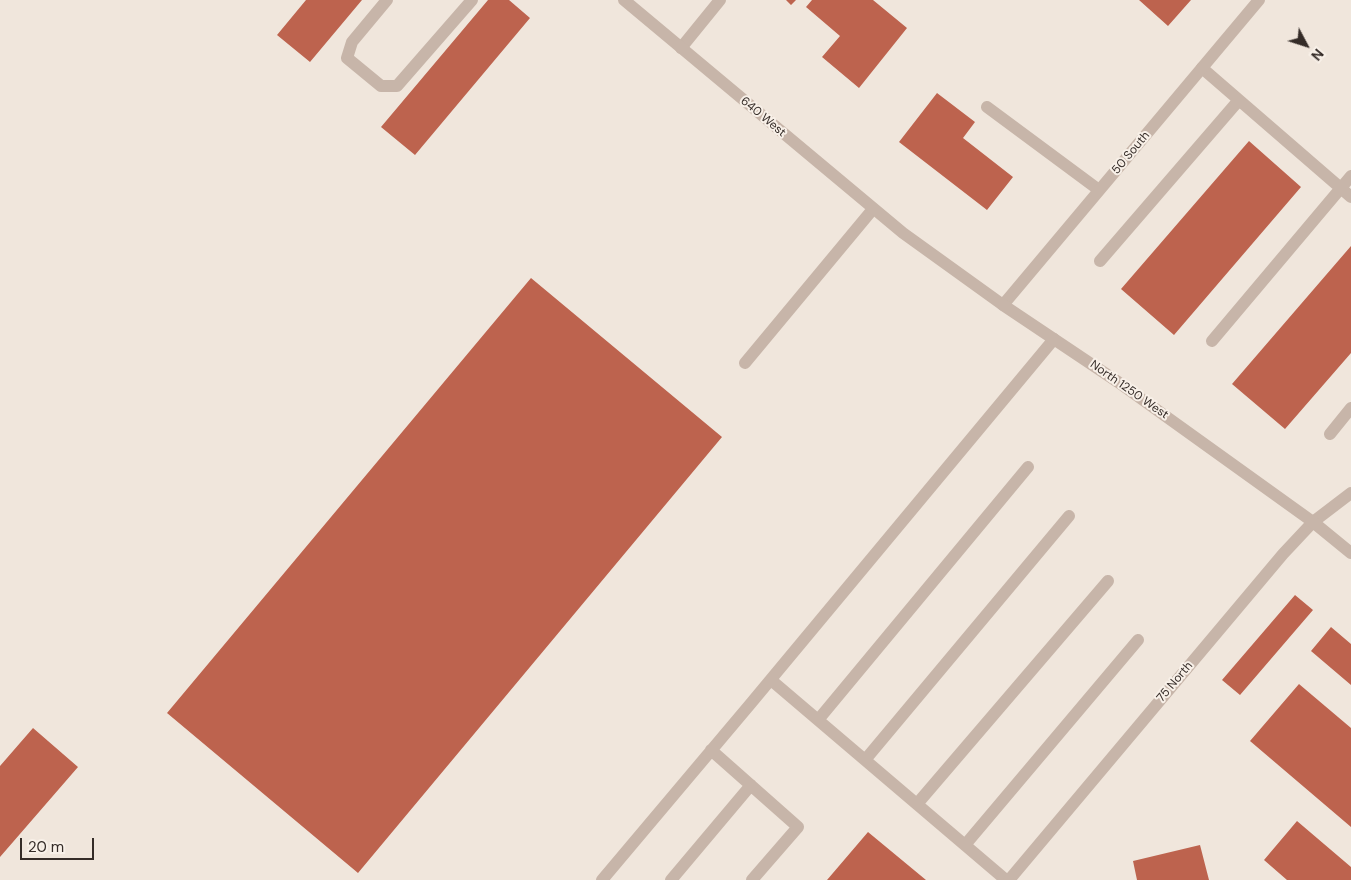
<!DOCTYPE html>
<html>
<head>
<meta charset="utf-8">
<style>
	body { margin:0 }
	#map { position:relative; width:1351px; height:880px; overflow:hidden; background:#f0e6dc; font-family:"DM Sans",sans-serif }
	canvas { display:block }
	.north { position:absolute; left:1281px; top:20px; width:50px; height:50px; -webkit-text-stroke:4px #f8f0e8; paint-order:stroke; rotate:130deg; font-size:14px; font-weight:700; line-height:20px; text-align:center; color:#352c28 }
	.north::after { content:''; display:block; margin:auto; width:18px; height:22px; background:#352c28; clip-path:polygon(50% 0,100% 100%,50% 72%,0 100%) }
	.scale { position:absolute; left:20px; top:838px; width:74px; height:22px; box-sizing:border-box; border:2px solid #352c28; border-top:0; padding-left:6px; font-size:15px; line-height:18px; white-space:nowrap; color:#352c28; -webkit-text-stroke:4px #f8f0e8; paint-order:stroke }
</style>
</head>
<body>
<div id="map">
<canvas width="1351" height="880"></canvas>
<div class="north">N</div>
<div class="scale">20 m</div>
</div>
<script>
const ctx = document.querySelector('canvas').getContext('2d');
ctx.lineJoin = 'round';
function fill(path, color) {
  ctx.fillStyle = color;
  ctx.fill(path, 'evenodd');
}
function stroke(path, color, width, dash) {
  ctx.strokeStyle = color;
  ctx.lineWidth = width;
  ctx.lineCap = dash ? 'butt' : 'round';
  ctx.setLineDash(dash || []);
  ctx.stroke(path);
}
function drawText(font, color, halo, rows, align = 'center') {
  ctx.font = font + ' "DM Sans",sans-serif';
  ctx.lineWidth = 4;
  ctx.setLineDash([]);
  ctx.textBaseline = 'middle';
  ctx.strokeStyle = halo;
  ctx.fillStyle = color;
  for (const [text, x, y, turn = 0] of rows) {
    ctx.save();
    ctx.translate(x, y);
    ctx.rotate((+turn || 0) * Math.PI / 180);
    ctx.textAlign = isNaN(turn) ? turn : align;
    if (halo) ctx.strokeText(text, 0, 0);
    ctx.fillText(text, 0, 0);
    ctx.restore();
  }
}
fill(new Path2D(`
	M306,0H362L310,62L277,35Z
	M488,0H509L530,18L415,155L381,127Z
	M786,0H796L791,5Z
	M812,0H873L907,28L859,88L822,57L840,36L806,7Z
	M1139,0H1191L1168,26Z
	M937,93L975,122L963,138L1013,177L987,210L899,142Z
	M1249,141L1301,187L1174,335L1121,289Z
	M1351,246V353L1285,429L1232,384Z
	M531,278L722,437L358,873L167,713Z
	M1295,595L1313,610L1240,695L1222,680Z
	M1331,627L1351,644V685L1311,651Z
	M1299,684L1351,728V827L1250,741Z
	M33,728L78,767L0,857V766Z
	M1297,821L1351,867V880H1287L1264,860Z
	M868,832L926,880H827Z
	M1200,845L1209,880H1137L1133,861Z`), '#bd634e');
stroke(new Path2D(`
	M387,0L352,42L347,58L381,86H397L472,0
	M681,48L720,0
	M1202,68L1351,197
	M987,107L1099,190
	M1100,261L1239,100
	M1212,341L1351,176
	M1330,434L1351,408
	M771,680L1006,880
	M818,720L1028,467
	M711,750L798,827L752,880
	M865,760L1069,516
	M917,804L1108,581
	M965,845L1138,640
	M602,880L752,702L1054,339
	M671,880L751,785`), '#c7b5a9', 12);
stroke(new Path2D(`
	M1003,305L1259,0
	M745,363L873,209
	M1009,880L1283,554L1313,522L1351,493`), '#c7b5a9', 12);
stroke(new Path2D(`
	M624,0L903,233L1003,305L1118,382L1313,522L1351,553`), '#c7b5a9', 12);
drawText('12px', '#352c28', '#f8f0e8', [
	["640 West",763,117,40],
	["50 South",1131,153,-50],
	["North 1250 West",1129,390,35],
	["75 North",1175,682,-50]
]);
</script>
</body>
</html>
